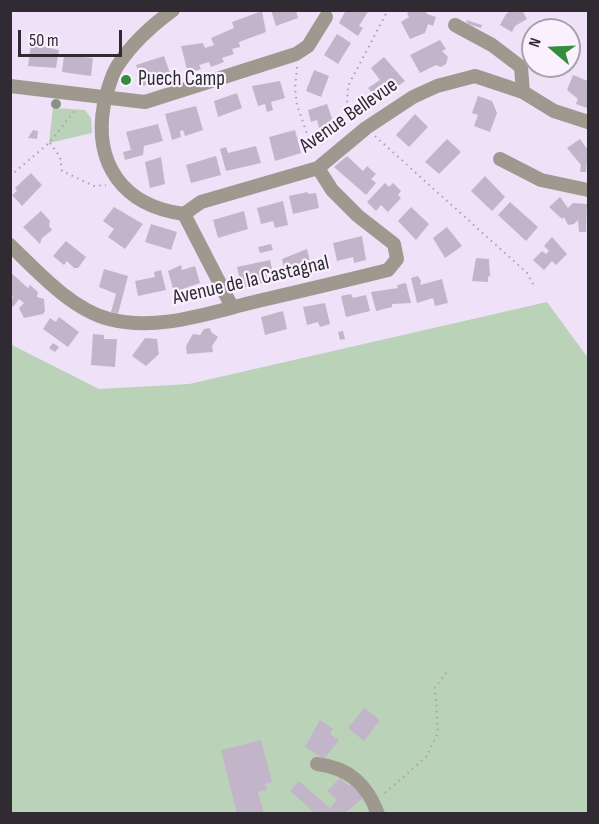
<!DOCTYPE html>
<html>
<head>
<meta charset="utf-8">
<style>
	body { margin:0 }
	#map { position:relative; width:599px; height:824px; overflow:hidden; background:#efe1f8; font-family:"Sofia Sans Condensed",sans-serif }
	canvas { display:block }
	.frame { position:absolute; inset:0; border:12px solid #302b33; pointer-events:none }
	.north { position:absolute; left:521px; top:18px; width:60px; height:60px; box-sizing:border-box; background:#f9f1fe; border:2px solid #a9a2ad; border-radius:50%; rotate:289deg; font-size:16px; font-weight:700; line-height:24px; text-align:center; color:#302b33 }
	.north::after { content:''; display:block; margin:auto; width:21px; height:27px; background:#338d3d; clip-path:polygon(50% 0,100% 100%,50% 72%,0 100%) }
	.scale { position:absolute; left:18px; top:30px; width:104px; height:27px; box-sizing:border-box; border:3px solid #302b33; border-top:0; padding-left:8px; font-size:18px; line-height:21px; white-space:nowrap; color:#302b33; -webkit-text-stroke:4px #f9f1fe; paint-order:stroke }
</style>
</head>
<body>
<div id="map">
<canvas width="599" height="824"></canvas>
<div class="frame"></div>
<div class="north">N</div>
<div class="scale">50 m</div>
</div>
<script>
const ctx = document.querySelector('canvas').getContext('2d');
ctx.lineJoin = 'round';
function fill(path, color) {
  ctx.fillStyle = color;
  ctx.fill(path, 'evenodd');
}
function stroke(path, color, width, dash) {
  ctx.strokeStyle = color;
  ctx.lineWidth = width;
  ctx.lineCap = dash ? 'butt' : 'round';
  ctx.setLineDash(dash || []);
  ctx.stroke(path);
}
function drawText(font, color, halo, rows, align = 'center') {
  ctx.font = font + ' "Sofia Sans Condensed",sans-serif';
  ctx.lineWidth = 4.5;
  ctx.setLineDash([]);
  ctx.textBaseline = 'middle';
  ctx.strokeStyle = halo;
  ctx.fillStyle = color;
  for (const [text, x, y, turn = 0] of rows) {
    ctx.save();
    ctx.translate(x, y);
    ctx.rotate((+turn || 0) * Math.PI / 180);
    ctx.textAlign = isNaN(turn) ? turn : align;
    if (halo) ctx.strokeText(text, 0, 0);
    ctx.fillText(text, 0, 0);
    ctx.restore();
  }
}
fill(new Path2D(`
	M53,108L85,110L91,118L92,133L49,143Z
	M547,302L588,358V813H11L10,344L99,389L189,384Z`), '#bad2b7');
fill(new Path2D(`
	M271,10H296L298,18L276,26Z
	M346,10H369L359,26L363,28L358,36L339,23Z
	M412,10H425L427,14L436,17L433,26L428,24L425,33L410,39L401,22L409,17L407,13Z
	M512,10H522L527,19L515,26L512,32L500,25L506,14Z
	M262,11L266,32L239,42L240,47L232,49L234,54L222,58L224,62L211,67L209,62L199,65L201,69L188,73L181,46L203,43L205,48L214,45L211,38L234,28L232,22Z
	M466,20L482,25L481,28L468,24Z
	M337,34L351,43L338,64L324,55Z
	M440,40L446,49L442,51L448,57L446,64L441,67L436,65L420,73L410,55Z
	M31,44L59,50L56,68L28,66Z
	M64,55L93,58L91,76L62,72Z
	M164,56L171,76L143,86L136,65Z
	M384,57L405,81L378,100L368,88L380,80L371,68Z
	M314,70L329,76L321,97L306,91Z
	M573,75L588,81L587,108L576,104L578,99L567,90Z
	M280,81L285,98L271,102L273,110L267,112L265,104L258,106L252,86Z
	M237,93L242,108L218,117L214,101Z
	M478,96L492,101L497,113L490,132L474,126L478,115L472,113Z
	M327,104L336,130L321,135L317,120L311,122L308,110Z
	M196,106L203,130L185,136L183,130L180,131L181,137L172,140L165,114Z
	M415,114L428,127L409,147L396,135Z
	M158,124L163,141L144,146L143,155L125,160L123,152L131,150L126,132Z
	M33,130L38,131L37,139L28,138Z
	M295,130L301,153L275,161L269,137Z
	M447,139L461,152L439,174L425,162Z
	M580,139L588,150L586,172H580L581,165L567,148Z
	M256,146L261,163L226,171L220,149L226,147L228,153Z
	M216,156L221,175L191,183L186,165Z
	M347,156L363,171L367,166L376,174L371,179L376,183L366,195L334,167Z
	M161,157L165,184L150,188L145,162Z
	M31,173L42,185L22,206L12,195L17,191L15,188Z
	M485,176L505,197L492,211L471,191Z
	M385,183L389,187L393,183L401,191L398,195L401,198L388,212L381,205L376,211L367,202Z
	M308,192V194L316,193L319,208L293,214L289,196Z
	M560,197L568,208L573,203L587,204L586,232H579L578,220L574,224L568,225L564,217L562,219L549,207Z
	M283,201L288,225L275,228L273,221L261,224L257,208Z
	M510,202L538,227L526,241L498,215Z
	M114,207L143,224L125,249L108,237L114,229L103,221Z
	M411,207L429,224L416,240L398,221Z
	M41,211L50,221L49,226L52,230L42,238L40,244L23,227Z
	M244,211L248,229L218,238L213,220Z
	M151,224L177,232L171,250L145,242Z
	M447,227L462,246L445,258L433,238Z
	M362,236L366,260L354,263L353,257L337,261L333,243Z
	M552,237L567,254L556,265L552,261L544,270L533,260L542,251L546,254L549,251L544,246Z
	M66,241L86,257L78,268H74L67,261L64,265L53,256Z
	M271,244L273,250L260,253L258,247Z
	M307,249L311,266L299,269L300,273L286,276L282,259Z
	M476,258L489,259L490,277L488,276V282L472,281Z
	M270,260L274,277L268,279V282L242,288L237,267Z
	M181,265L182,270L195,266L200,283L174,292L168,271Z
	M104,269L128,276L118,314L111,312L116,294L99,287Z
	M161,270L166,290L138,296L135,281L155,277L154,272Z
	M10,272L28,288L30,285L38,292L37,297L44,299L45,311L43,314L24,318L19,308L24,303L19,299L13,307L10,305L13,297L10,295Z
	M418,276L421,281L420,285L442,279L448,303L435,306L433,298L417,303L411,278Z
	M406,283L411,303L392,304V307L376,311L371,292L398,288L397,285Z
	M351,294L353,298L366,295L370,311L346,317L341,296Z
	M325,303L330,324L320,327L318,322L307,325L303,307Z
	M283,311L287,329L265,335L261,317Z
	M59,317L79,332L68,347L43,329L50,318L56,322Z
	M210,328L211,332L218,337L212,346L213,352L187,354L186,346L193,334L200,335L204,329Z
	M343,331L345,339L340,340L338,332Z
	M93,334L104,335V339H117L115,367L91,365Z
	M145,338L157,339L159,354L146,366L132,356Z
	M53,343L59,347L55,352L49,348Z
	M364,708L380,720L364,741L348,728Z
	M320,720L333,729L330,734L339,740L324,759L305,747Z
	M261,740L272,782L265,784L267,790L258,792L264,814H237L221,750Z
	M340,778L349,786L352,784L365,796L344,814H316L290,791L299,781L330,808L337,800L327,791Z`), '#c2b5ca');
stroke(new Path2D(`
	M297,67L295,88L297,105L314,154
	M357,117L347,103L348,86L388,10
	M375,136L527,273L534,286
	M50,143L60,157L62,171L94,186L106,185
	M10,176L49,143L76,109
	M385,793L427,756L438,732L435,688L448,670`), '#aba0b2', 2, [1.5, 4.5]);
stroke(new Path2D(`
	M173,10C151,26 133,42 118,65C111,75 107,92 104,104C93,164 123,206 184,214L201,202L318,168L366,128L413,97L437,86L475,76L523,92L554,111L588,122
	M455,25L492,45L521,67L523,92
	M10,86L145,102L296,54L308,46L326,17
	M500,159L541,180L588,190
	M184,214L232,307
	M10,245C37,271 71,309 109,319C158,332 211,312 258,301C301,291 344,281 388,270L397,259L394,244L358,216L332,190L318,168
	M317,764C349,768 367,784 378,814`), '#9e988f', 14);
ctx.fillStyle = '#839485';
for (const [x, y] of [
	[56,104]
]) {
  ctx.beginPath();
  ctx.arc(x, y, 5, 0, 2 * Math.PI);
  ctx.fill();
}
for (const [x, y, r, color] of [
	[126,80,6,"#338d3d"]
]) {
  const dot = new Path2D();
  dot.arc(x, y, r, 0, 2 * Math.PI);
  ctx.fillStyle = color;
  ctx.fill(dot);
  stroke(dot, '#f9f1fe', 2);
}
drawText('21px', '#302b33', '#f9f1fe', [
	["Puech Camp",138,80]
], 'left');
drawText('21px', '#302b33', '#f9f1fe', [
	["Avenue Bellevue",349,116,-35],
	["Avenue de la Castagnal",251,281,-13]
]);
</script>
</body>
</html>
